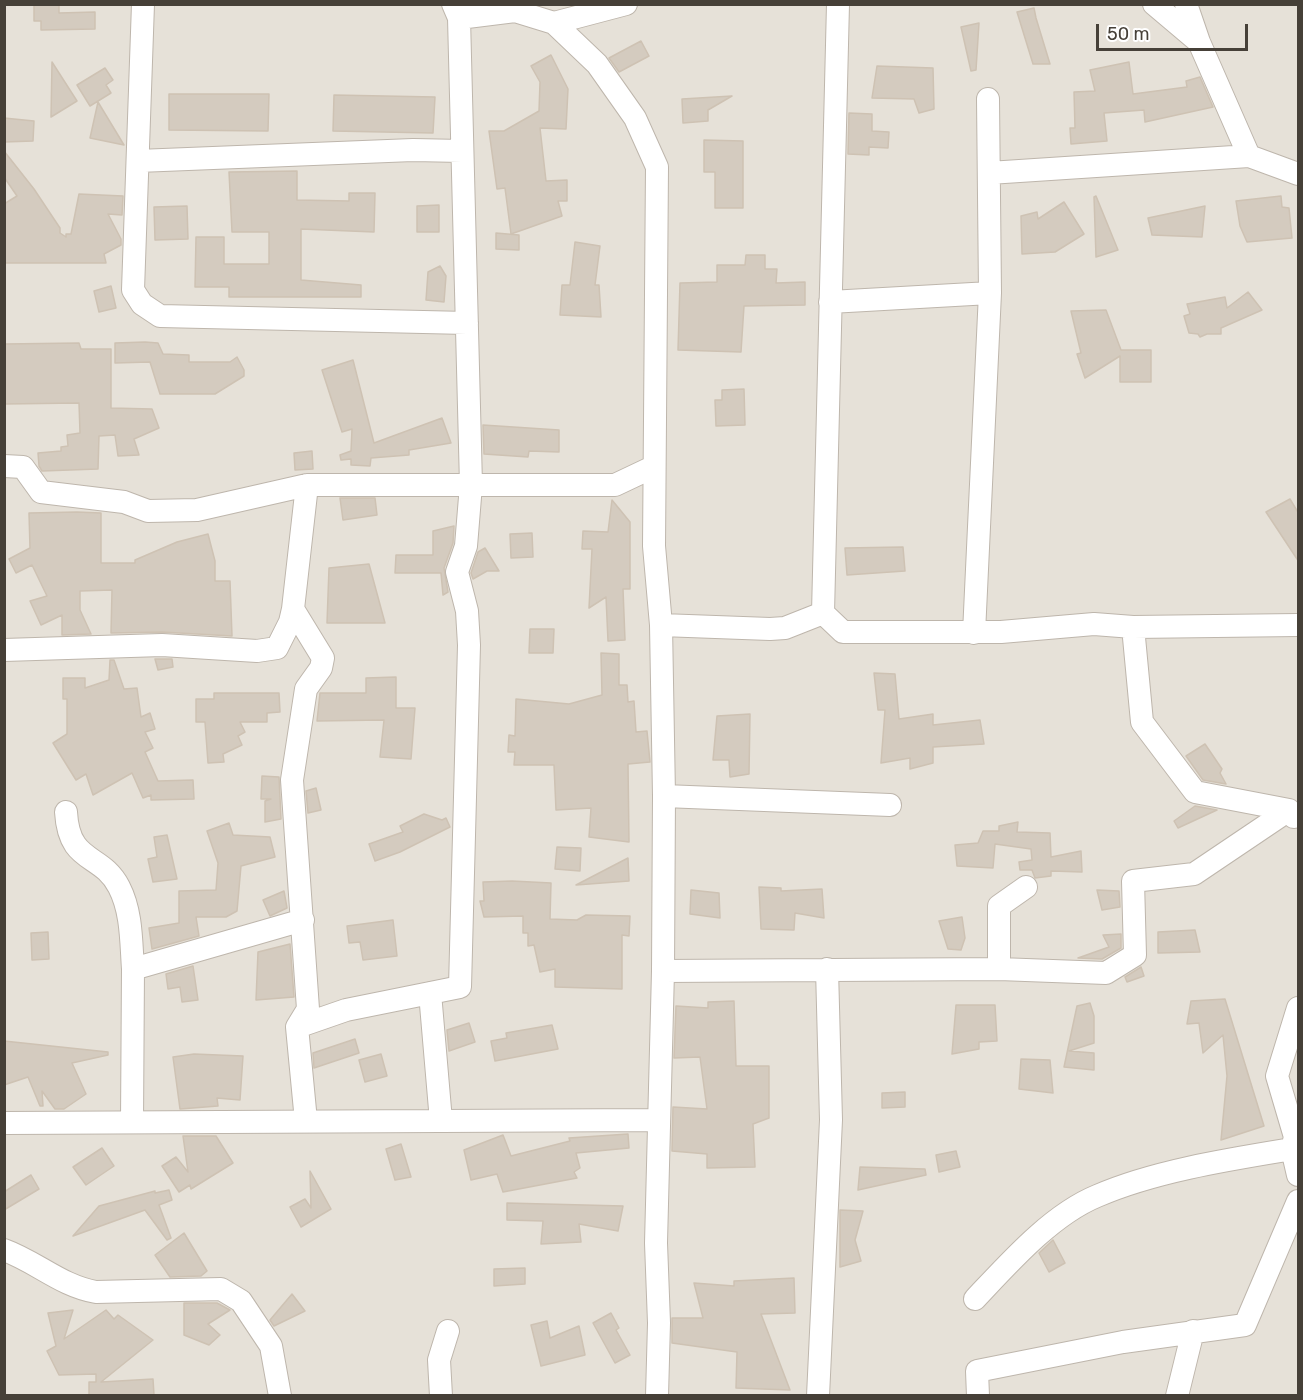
<!DOCTYPE html>
<html>
<head>
<meta charset="utf-8">
<style>
	body { margin:0 }
	#map { position:relative; width:1303px; height:1400px; overflow:hidden; background:#f3efe9; font-family:Rubik,sans-serif }
	canvas { display:block }
	.frame { position:absolute; inset:0; border:6px solid #464038; pointer-events:none }
	.scale { position:absolute; left:1096px; top:24px; width:152px; height:27px; box-sizing:border-box; border:3px solid #464038; border-top:0; padding-left:8px; font-size:18px; line-height:21px; white-space:nowrap; color:#464038; -webkit-text-stroke:4px #fff; paint-order:stroke }
</style>
</head>
<body>
<div id="map">
<canvas width="1303" height="1400"></canvas>
<div class="frame"></div>
<div class="scale">50 m</div>
</div>
<script>
const ctx = document.querySelector('canvas').getContext('2d');
ctx.lineJoin = 'round';
function fill(path, color) {
  ctx.fillStyle = color;
  ctx.fill(path, 'evenodd');
}
function stroke(path, color, width, dash) {
  ctx.strokeStyle = color;
  ctx.lineWidth = width;
  ctx.lineCap = dash ? 'butt' : 'round';
  ctx.setLineDash(dash || []);
  ctx.stroke(path);
}
fill(new Path2D(`
	M5,5H1298V1395H5Z`), '#e6e1d8');
const building = new Path2D(`
	M59,4V13L95,12V29L41,30V21H34V5Z
	M1034,8L1036,18L1050,64H1033L1017,12Z
	M979,23L976,70L971,71L961,27Z
	M641,41L649,56L619,72L609,58Z
	M551,55L568,89L566,129L540,128L546,181L567,180V201H558L562,216L511,234L505,188L497,189L489,131H504L539,111L540,82L531,66Z
	M52,62L77,101L51,117Z
	M1129,62L1133,94L1187,87L1186,81L1200,77L1213,107L1145,122L1144,110L1104,113L1107,141L1071,144L1070,128H1075L1074,92L1095,91L1090,70Z
	M877,66L933,68L934,109L919,113L914,99L872,98Z
	M105,68L113,80L106,85L111,93L90,106L77,85Z
	M169,94H269L268,131L169,130Z
	M334,95L435,97L433,133L333,131Z
	M732,96L708,110V121L683,123L682,99Z
	M98,102L124,145L90,138Z
	M849,113L872,114V131L889,132L888,148L869,147V155L848,154Z
	M4,118L34,121L33,141L4,142Z
	M704,140L743,141V208H715V172H704Z
	M4,151L34,189L60,228V233L66,237V234H71L79,194L123,196L122,215L108,214L121,239V245L104,254L106,263H4V204L17,196L4,177Z
	M297,171V200L349,201V193H375L374,232L301,229V280L361,285V297H229V287H195L196,237H224V264H269V232H232L229,172Z
	M1096,196L1118,250L1096,257L1094,197Z
	M1281,196L1282,207L1289,208L1292,238L1247,242L1240,226L1236,201Z
	M1064,202L1084,234L1055,252L1022,254L1021,216L1037,212L1038,219Z
	M439,205V232H417V206Z
	M187,206L188,239L155,240L154,207Z
	M1205,206L1202,237L1152,235L1148,218Z
	M496,233L519,235V250L496,249Z
	M575,242L600,246L595,285H599L601,317L560,315L562,285H570Z
	M746,255H765V269H777L776,283L805,282V305L744,306L741,352L678,350L680,283L717,282V265H745Z
	M440,266L446,276L444,302L426,300L428,272Z
	M111,286L116,308L99,312L94,291Z
	M1248,292L1262,310L1221,328V334H1207L1200,337L1198,334L1189,333L1184,316L1190,314L1187,304L1225,297L1227,308Z
	M1106,310L1121,350H1151V382H1120V356L1085,378L1077,354L1081,353L1071,311Z
	M145,342L158,343L163,354L189,355V362H230L237,357L244,370V376L215,394H160L150,362L115,363V343Z
	M79,343L81,349H111V408L152,409L159,428L134,439L139,455L118,456L115,435L99,436L98,469L42,471L39,466L38,453L61,451V447L68,446L67,435L80,433L79,403L4,404V344Z
	M353,360L374,443L442,418L451,443L409,450V455L371,458L370,466L351,465V459L341,460L340,455L351,451L352,429L342,432L322,370Z
	M744,389L745,425L716,426L715,400H722V390Z
	M483,425L559,430V452L529,451L528,457L484,454Z
	M312,451L313,469L295,470L294,453Z
	M340,498H375L377,515L343,520Z
	M1290,499L1299,514V562L1266,512Z
	M612,500L630,522V589H623L625,640L608,641L606,597L589,608L592,549H582L583,531L608,532Z
	M77,512L101,513V563H135V560L177,542L208,534L215,561V581H230L232,636L162,632L111,633L112,590L80,591V610L91,634L62,635V615L41,625L30,601L47,596L32,565L16,573L9,559L30,548L29,513Z
	M454,526L453,543L444,568L448,592L443,595L441,573H395L396,555H433V531Z
	M532,533L533,557L511,558L510,534Z
	M903,547L905,571L847,575L845,548Z
	M485,548L499,571H487L473,579L471,573L478,552Z
	M369,564L385,623H327L329,568Z
	M530,629H554L553,653H529Z
	M601,653L619,654V685H627L628,702L634,701L636,732L647,731L650,762L628,764L629,842L589,837L591,808L556,810L554,765H514L515,752H508L509,735L515,736L516,699L569,704L602,695Z
	M155,659H172L173,667L158,670Z
	M110,660H114L124,689L137,688L141,717L150,713L155,729L145,732L153,748L145,752L158,781L193,780L194,799L151,800V795L143,798L132,773L93,795L86,774L76,780L53,743L67,734V699H63V678H85V688L109,680Z
	M874,673L895,674L899,719L933,714V725L980,720L984,744L933,747V763L910,769V758L881,763L885,710H878Z
	M396,677V708H415L411,759L380,757L384,720L317,721L320,693H366V678Z
	M214,693H279L280,712L267,713V722H240L245,732L238,736L242,745L223,754L224,762L208,763L205,722H196V699H214Z
	M750,714L749,774L730,777L729,760H713L717,716Z
	M1205,744L1222,769L1220,773L1226,784L1203,780L1186,756Z
	M262,776L279,777L281,819L265,822V801L271,799H261Z
	M316,788L321,810L308,813L306,791Z
	M1195,806L1217,810L1178,828L1174,821Z
	M424,814L442,820L446,818L450,827L400,852L375,861L369,844L403,832L400,826Z
	M1018,822L1017,832L1050,833L1051,857L1081,851L1082,872L1051,871V876L1035,878L1032,870H1020L1019,862L1032,860L1031,849L995,844L993,868L957,866L955,845L978,843L983,831H999V826Z
	M229,823L233,835L270,837L275,857L241,866L237,911L226,917H196L199,936L152,949L149,928L179,923V891L216,890L218,863L207,831Z
	M167,835L177,879L153,882L148,859L157,857L154,837Z
	M557,847L581,848L580,871L555,869Z
	M628,858L629,881L576,885Z
	M512,881L551,883L550,919L577,920L586,915L630,916L629,936L622,935V989L555,987V969L540,972L534,945L528,946V933H523V916L484,917L480,901H484L483,882Z
	M759,887L781,888V891L822,889L824,918L795,913L794,930L761,929Z
	M691,890L719,893L720,918L690,914Z
	M1097,890L1119,891L1120,907L1102,910Z
	M284,891L287,908L270,916L263,900Z
	M962,917L965,938L961,950L948,949L939,921Z
	M393,920L397,956L363,960L360,942L349,943L347,926Z
	M1195,930L1200,952L1158,953V932Z
	M48,932L49,959L32,960L31,933Z
	M1121,934V948L1102,959L1078,958L1109,947L1103,935Z
	M290,944L294,997L256,1000L258,952Z
	M193,966L198,1000L182,1002L180,987L168,989L166,974Z
	M1141,967L1144,976L1127,982L1125,977Z
	M1225,999L1264,1126L1221,1140L1227,1076L1223,1035L1203,1053L1199,1023L1187,1024L1191,1001Z
	M734,1001L736,1066H769V1118L753,1124L755,1167L707,1168V1154L672,1151L673,1107L707,1109L700,1057L674,1058L676,1006L708,1008V1002Z
	M1090,1003L1094,1016V1043L1069,1051L1094,1053V1070L1064,1067L1077,1006Z
	M956,1005H995L997,1041L979,1042V1049L952,1054Z
	M469,1023L475,1042L449,1051L447,1030Z
	M552,1025L558,1049L495,1061L491,1041L507,1038L506,1033Z
	M355,1039L359,1053L314,1068L313,1053Z
	M4,1041L108,1052V1055L72,1063L86,1094L64,1109H55L42,1091L43,1106H40L28,1077L4,1085Z
	M194,1054L243,1056L240,1100L217,1098L218,1106L180,1109L173,1057Z
	M381,1054L387,1076L365,1082L359,1060Z
	M1021,1059L1050,1060L1053,1093L1019,1089Z
	M905,1092V1107L882,1108V1093Z
	M628,1134L629,1148L576,1153L580,1168L574,1172L577,1178L503,1192L497,1174L471,1180L464,1150L503,1135L511,1156L570,1141L569,1138Z
	M183,1136H216L233,1163L191,1189L190,1185L179,1192L162,1166L176,1157L188,1172Z
	M401,1144L411,1177L395,1180L386,1149Z
	M102,1148L114,1166L86,1185L73,1167Z
	M956,1151L960,1167L939,1172L936,1155Z
	M860,1167L925,1169L926,1175L858,1190Z
	M310,1171L331,1209L301,1227L290,1207L305,1199L311,1208Z
	M31,1175L39,1189L4,1210V1192Z
	M169,1190L172,1200L159,1205L171,1238L167,1240L145,1210L73,1236L99,1206L155,1191V1193Z
	M507,1203L623,1206L618,1231L579,1224L581,1242L541,1244L543,1221L507,1220Z
	M840,1210L863,1211L855,1240L861,1261L840,1267Z
	M184,1233L207,1271L201,1276L170,1277L155,1255Z
	M1053,1240L1065,1263L1049,1272L1039,1253Z
	M525,1268V1284L494,1286V1269Z
	M794,1278L795,1313L761,1314L790,1390L736,1388L737,1352L672,1343V1318H703L694,1283L734,1286V1281Z
	M292,1294L305,1311L274,1326L270,1320Z
	M184,1303H217L230,1310L208,1324L220,1335L209,1345L184,1335Z
	M73,1310L64,1339L106,1310L114,1319L118,1315L153,1340L101,1382L153,1379L154,1395H89V1382H96V1374L59,1375L47,1351L56,1346L48,1313Z
	M611,1313L619,1328L616,1330L630,1355L615,1363L593,1323Z
	M547,1321L550,1338L579,1326L585,1355L541,1366L531,1325Z`);
fill(building, '#d4cbbf');
stroke(building, '#cec2b3', 1.5);
const minor = new Path2D(`
	M143,4L133,290L142,304L160,316L467,323
	M838,4L823,613L843,632H1001L1094,624L1133,627L1298,625
	M1154,4L1199,42
	M1186,4L1199,42L1249,156L1298,174
	M459,18L515,11L554,23L626,4
	M554,23L597,64L635,118L657,167L654,546L661,625L664,796L663,971L656,1243L659,1323L657,1396
	M138,161L413,150L462,151
	M989,173L1249,156
	M830,302L990,293
	M4,466L23,467L41,492L124,502L148,511L197,510L307,485H615L653,467
	M293,609L323,658L321,668L306,689L292,780L308,1009L297,1027L306,1121
	M661,625L770,629L785,628L823,613
	M1133,627L1142,722L1195,792L1289,810L1294,817
	M974,633L990,293L988,99
	M4,650L162,645L257,651L277,648L290,622L293,609L307,485
	M664,796L890,805
	M66,812C69,865 101,852 119,887C132,912 131,942 133,969
	M999,969V906L1026,887
	M663,971L999,969L1106,973L1135,955L1133,881L1194,874L1289,810
	M430,993L441,1121
	M1298,1008L1277,1076L1295,1137L1292,1149L1298,1175
	M297,1027L346,1010L460,987L469,645L467,611L457,572L466,546L471,485L459,18L453,4
	M132,1122L133,969L303,920
	M4,1123L658,1120
	M4,1250C37,1262 61,1286 96,1292L221,1289L241,1301L271,1346L280,1396
	M975,1299C1009,1263 1051,1215 1097,1196C1154,1171 1231,1159 1292,1149
	M441,1396L439,1360L448,1331
	M818,1396L831,1120L827,969
	M978,1396L977,1371L1123,1342L1245,1325L1298,1201
	M1177,1396L1193,1331`);
stroke(minor, '#beb6ac', 24);
stroke(minor, '#fff', 22);
</script>
</body>
</html>
